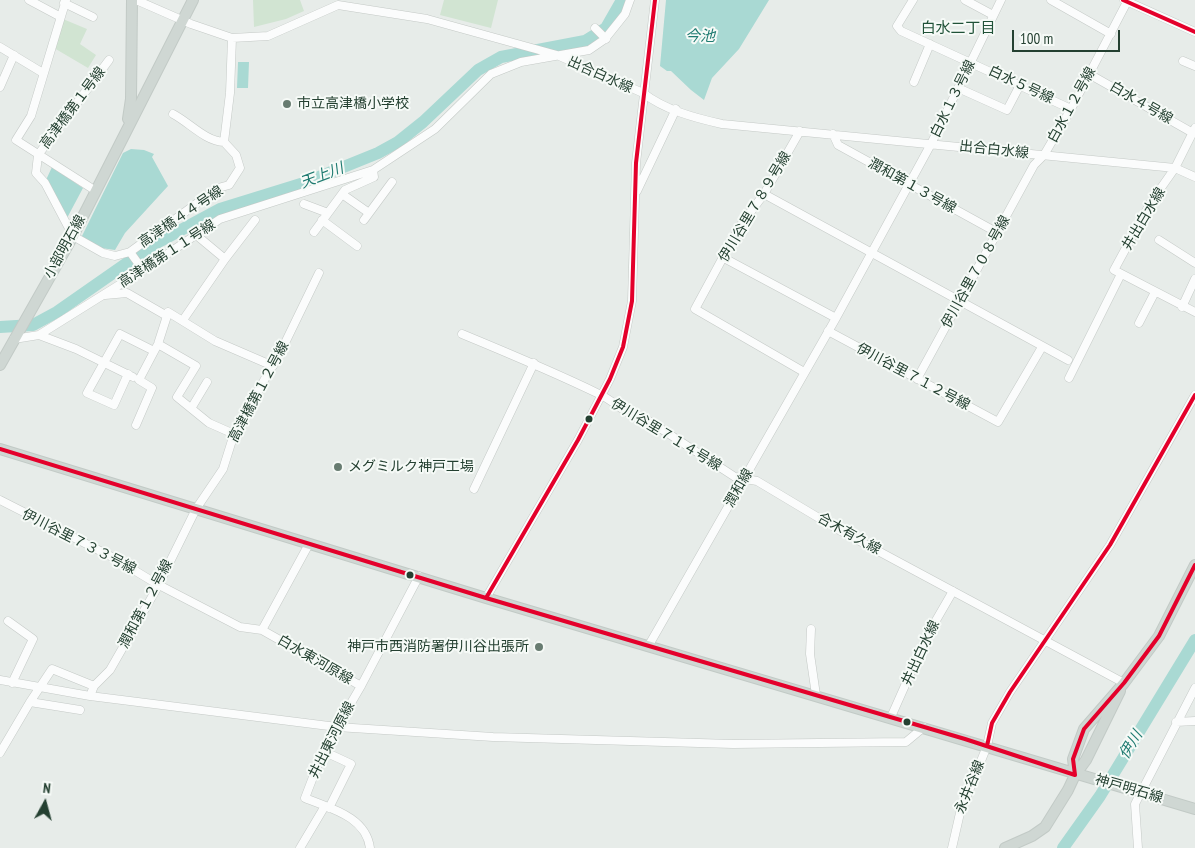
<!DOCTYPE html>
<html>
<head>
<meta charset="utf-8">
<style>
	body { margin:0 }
	#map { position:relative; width:1195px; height:848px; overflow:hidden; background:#e7ece9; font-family:"PT Sans Narrow",sans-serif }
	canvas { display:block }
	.north { position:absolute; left:20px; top:778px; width:50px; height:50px; -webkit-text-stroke:4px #f6faf7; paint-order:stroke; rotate:7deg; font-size:14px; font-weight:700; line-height:20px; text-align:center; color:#244031 }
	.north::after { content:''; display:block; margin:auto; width:18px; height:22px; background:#244031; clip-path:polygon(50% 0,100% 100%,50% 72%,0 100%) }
	.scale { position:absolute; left:1012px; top:30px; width:108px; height:22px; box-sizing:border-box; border:2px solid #244031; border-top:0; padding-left:6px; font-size:15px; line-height:18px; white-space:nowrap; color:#244031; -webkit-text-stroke:4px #f6faf7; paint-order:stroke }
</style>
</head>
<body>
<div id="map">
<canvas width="1195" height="848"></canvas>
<div class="north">N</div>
<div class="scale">100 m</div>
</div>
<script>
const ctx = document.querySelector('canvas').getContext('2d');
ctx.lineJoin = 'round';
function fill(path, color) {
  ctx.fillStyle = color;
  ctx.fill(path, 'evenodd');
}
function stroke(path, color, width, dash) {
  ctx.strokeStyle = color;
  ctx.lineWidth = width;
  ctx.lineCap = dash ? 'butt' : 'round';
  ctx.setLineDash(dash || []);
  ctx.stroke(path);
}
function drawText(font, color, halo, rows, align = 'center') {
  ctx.font = font + ' "PT Sans Narrow","Noto Sans JP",sans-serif';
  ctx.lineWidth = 4;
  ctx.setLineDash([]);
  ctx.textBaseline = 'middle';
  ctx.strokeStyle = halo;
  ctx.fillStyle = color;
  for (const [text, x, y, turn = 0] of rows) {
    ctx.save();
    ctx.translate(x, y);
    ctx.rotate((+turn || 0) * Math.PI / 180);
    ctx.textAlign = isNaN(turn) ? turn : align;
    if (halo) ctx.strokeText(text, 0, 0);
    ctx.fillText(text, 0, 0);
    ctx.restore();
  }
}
fill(new Path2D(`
	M253,0H300L304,11L286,19L254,27Z
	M444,0H498L491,28L440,15Z
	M63,19L87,29L80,44L96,55L88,68L54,48Z`), '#d1e4d2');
fill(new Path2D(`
	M666,0H769L739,49L712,78L704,100L691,90L671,71H667L660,66Z
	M238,62H249L248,88H237Z
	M131,149L144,150L154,154L152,157L168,186L125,233L115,250L101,248L81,238L123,153Z
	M52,167L83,188L67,218L46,180Z`), '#a9d9d3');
stroke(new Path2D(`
	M0,327L33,325L57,312L153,245L220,209L304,183L378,153L398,142L423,122L478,70L501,57L585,41L606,28L622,0
	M1063,848L1100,796L1195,640`), '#a9d9d3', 12);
const minor = new Path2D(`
	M29,0L59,16
	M66,0L31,116L16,140L96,191
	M136,0L191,24L232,38L268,36L338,5L427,19L557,55L643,93C665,110 695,118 722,124L1175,168L1195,177
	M913,0L897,26L901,31L1071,109
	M965,0L993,15
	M1051,0L1111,34
	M1124,0L1195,32
	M64,3L93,17
	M595,28L606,39
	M0,47L43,73
	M109,60L38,155L36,173L45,183L73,236L103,253L115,256L130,252L218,188L229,185L240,168L236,155L224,142L230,93L232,38
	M1183,61L1195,66
	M1089,74L1193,133
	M914,82L930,44
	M0,87L14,55
	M958,88L1007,110L1020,85
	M173,114C190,123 205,141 224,142
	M1195,128L1175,168L1151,202L1114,270L1195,312
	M800,131L764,194L740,226L695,309L804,372
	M833,134L838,145L998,233
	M637,191L676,109
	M342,194L369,213
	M764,194L1068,360
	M304,204L328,213
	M322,220L357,246
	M364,220L392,182
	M314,232L345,190L374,177L373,170
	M195,234L225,259L255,220
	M1159,240L1195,263
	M130,252L143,270
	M724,258L836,318
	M105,295L127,293L167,316L168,312L215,341L273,366
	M1182,307L1195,279
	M183,320L225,259
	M1139,323L1155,292
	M828,331L998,422L1042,347
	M462,334C508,353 554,372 599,394C616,402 629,418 649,421L735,477L757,481L839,530L1124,683
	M39,335L76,349L133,377
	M14,339L39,335L143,270L220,219L373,170L435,129L491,74L521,62L589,50L605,39L625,14L630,0
	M158,344L196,366L177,397L209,423L234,434
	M128,374L114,405L87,393L120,334L154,351
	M1069,378L1121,274
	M917,379L1034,165L1044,155L1071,109L1128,0
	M192,407L207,382
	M136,425L152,388L139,380L158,344L167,316
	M474,489L534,363
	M0,500L114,558L157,584L240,627L262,630L361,686L419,576
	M486,598L578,440L610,379L623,347L632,301L636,163L655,0
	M8,621L33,639L12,683
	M811,629L810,654L816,695
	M262,630L309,544
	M649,645L836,318L931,144L1001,0
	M0,680L90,696L337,727L493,737L733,744L906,742L924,727
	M361,686L323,751L305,798C329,808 366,816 370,848
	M90,696L94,686L110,670L157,588L196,509L223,469L234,434L285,343L319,273
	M30,702L52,669L94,686
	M891,717L927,636L953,591
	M1176,722L1195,721
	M323,751L351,764L329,808
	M0,753L30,702L80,710
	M300,848L325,806
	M952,848L960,813L987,746L992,723L1010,692L1110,545L1195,395
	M1138,848L1135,804L1195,688`);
const major = new Path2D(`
	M128,119L131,99L132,0
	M0,365L73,236L193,0
	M0,449L486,598L1195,809
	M1075,775L1073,759L1084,729L1124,683L1159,636L1195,565
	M1005,848L1032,836L1045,827L1068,790L1075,775L1086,760L1120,691`);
stroke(minor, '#c4c9c6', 9);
stroke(major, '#c2cac6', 12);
stroke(minor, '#fbfcfc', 8);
stroke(major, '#cfd7d3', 10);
stroke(new Path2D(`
	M1123,0L1195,32
	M0,449L486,598L965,739L1075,775
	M486,598L578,440L610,379L623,347L632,301L636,163L655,0
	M987,746L992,723L1010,692L1110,545L1195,395
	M1075,775L1073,759L1084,729L1124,683L1159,636L1195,565`), '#e4002b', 4);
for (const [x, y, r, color] of [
	[287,104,5,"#687c71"],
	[589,419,4.5,"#244031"],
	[338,467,5,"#687c71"],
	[410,575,4.5,"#244031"],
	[539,647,5,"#687c71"],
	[907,722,4.5,"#244031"]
]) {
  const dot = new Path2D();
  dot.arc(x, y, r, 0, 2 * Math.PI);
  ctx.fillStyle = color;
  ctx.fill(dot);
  stroke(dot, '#f6faf7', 2);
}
drawText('14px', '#244031', '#f6faf7', [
	["出合白水線",600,75,24],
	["白水５号線",1021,85,25],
	["白水１３号線",953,99,-64],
	["白水４号線",1141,103,30],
	["白水１２号線",1072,105,-61],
	["高津橋第１号線",73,108,-53],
	["出合白水線",994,150,6],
	["潤和第１３号線",912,186,29],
	["伊川谷里７８９号線",755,207,-59],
	["高津橋４４号線",181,217,-34],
	["井出白水線",1144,219,-59],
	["小部明石線",65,247,-61],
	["高津橋第１１号線",167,254,-33],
	["伊川谷里７０８号線",976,272,-61],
	["伊川谷里７１２号線",913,377,28],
	["高津橋第１２号線",259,392,-62],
	["伊川谷里７１４号線",666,435,31],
	["潤和線",739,488,-60],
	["合木有久線",849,534,29],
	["伊川谷里７３３号線",79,542,27],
	["潤和第１２号線",146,604,-62],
	["井出白水線",921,653,-65],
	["白水東河原線",315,660,30],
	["井出東河原線",332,740,-63],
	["永井谷線",970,787,-68],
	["神戸明石線",1129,789,16]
]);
drawText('14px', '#244031', '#f6faf7', [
	["市立高津橋小学校",297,104],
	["メグミルク神戸工場",348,467],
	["神戸市西消防署伊川谷出張所",529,647,"right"]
], 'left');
drawText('15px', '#205238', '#f6faf7', [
	["白水二丁目",958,29]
]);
drawText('italic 15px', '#1f7b71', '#f6faf7', [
	["今池",700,37],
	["天上川",322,176,-21],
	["伊川",1131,745,-59]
]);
</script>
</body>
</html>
